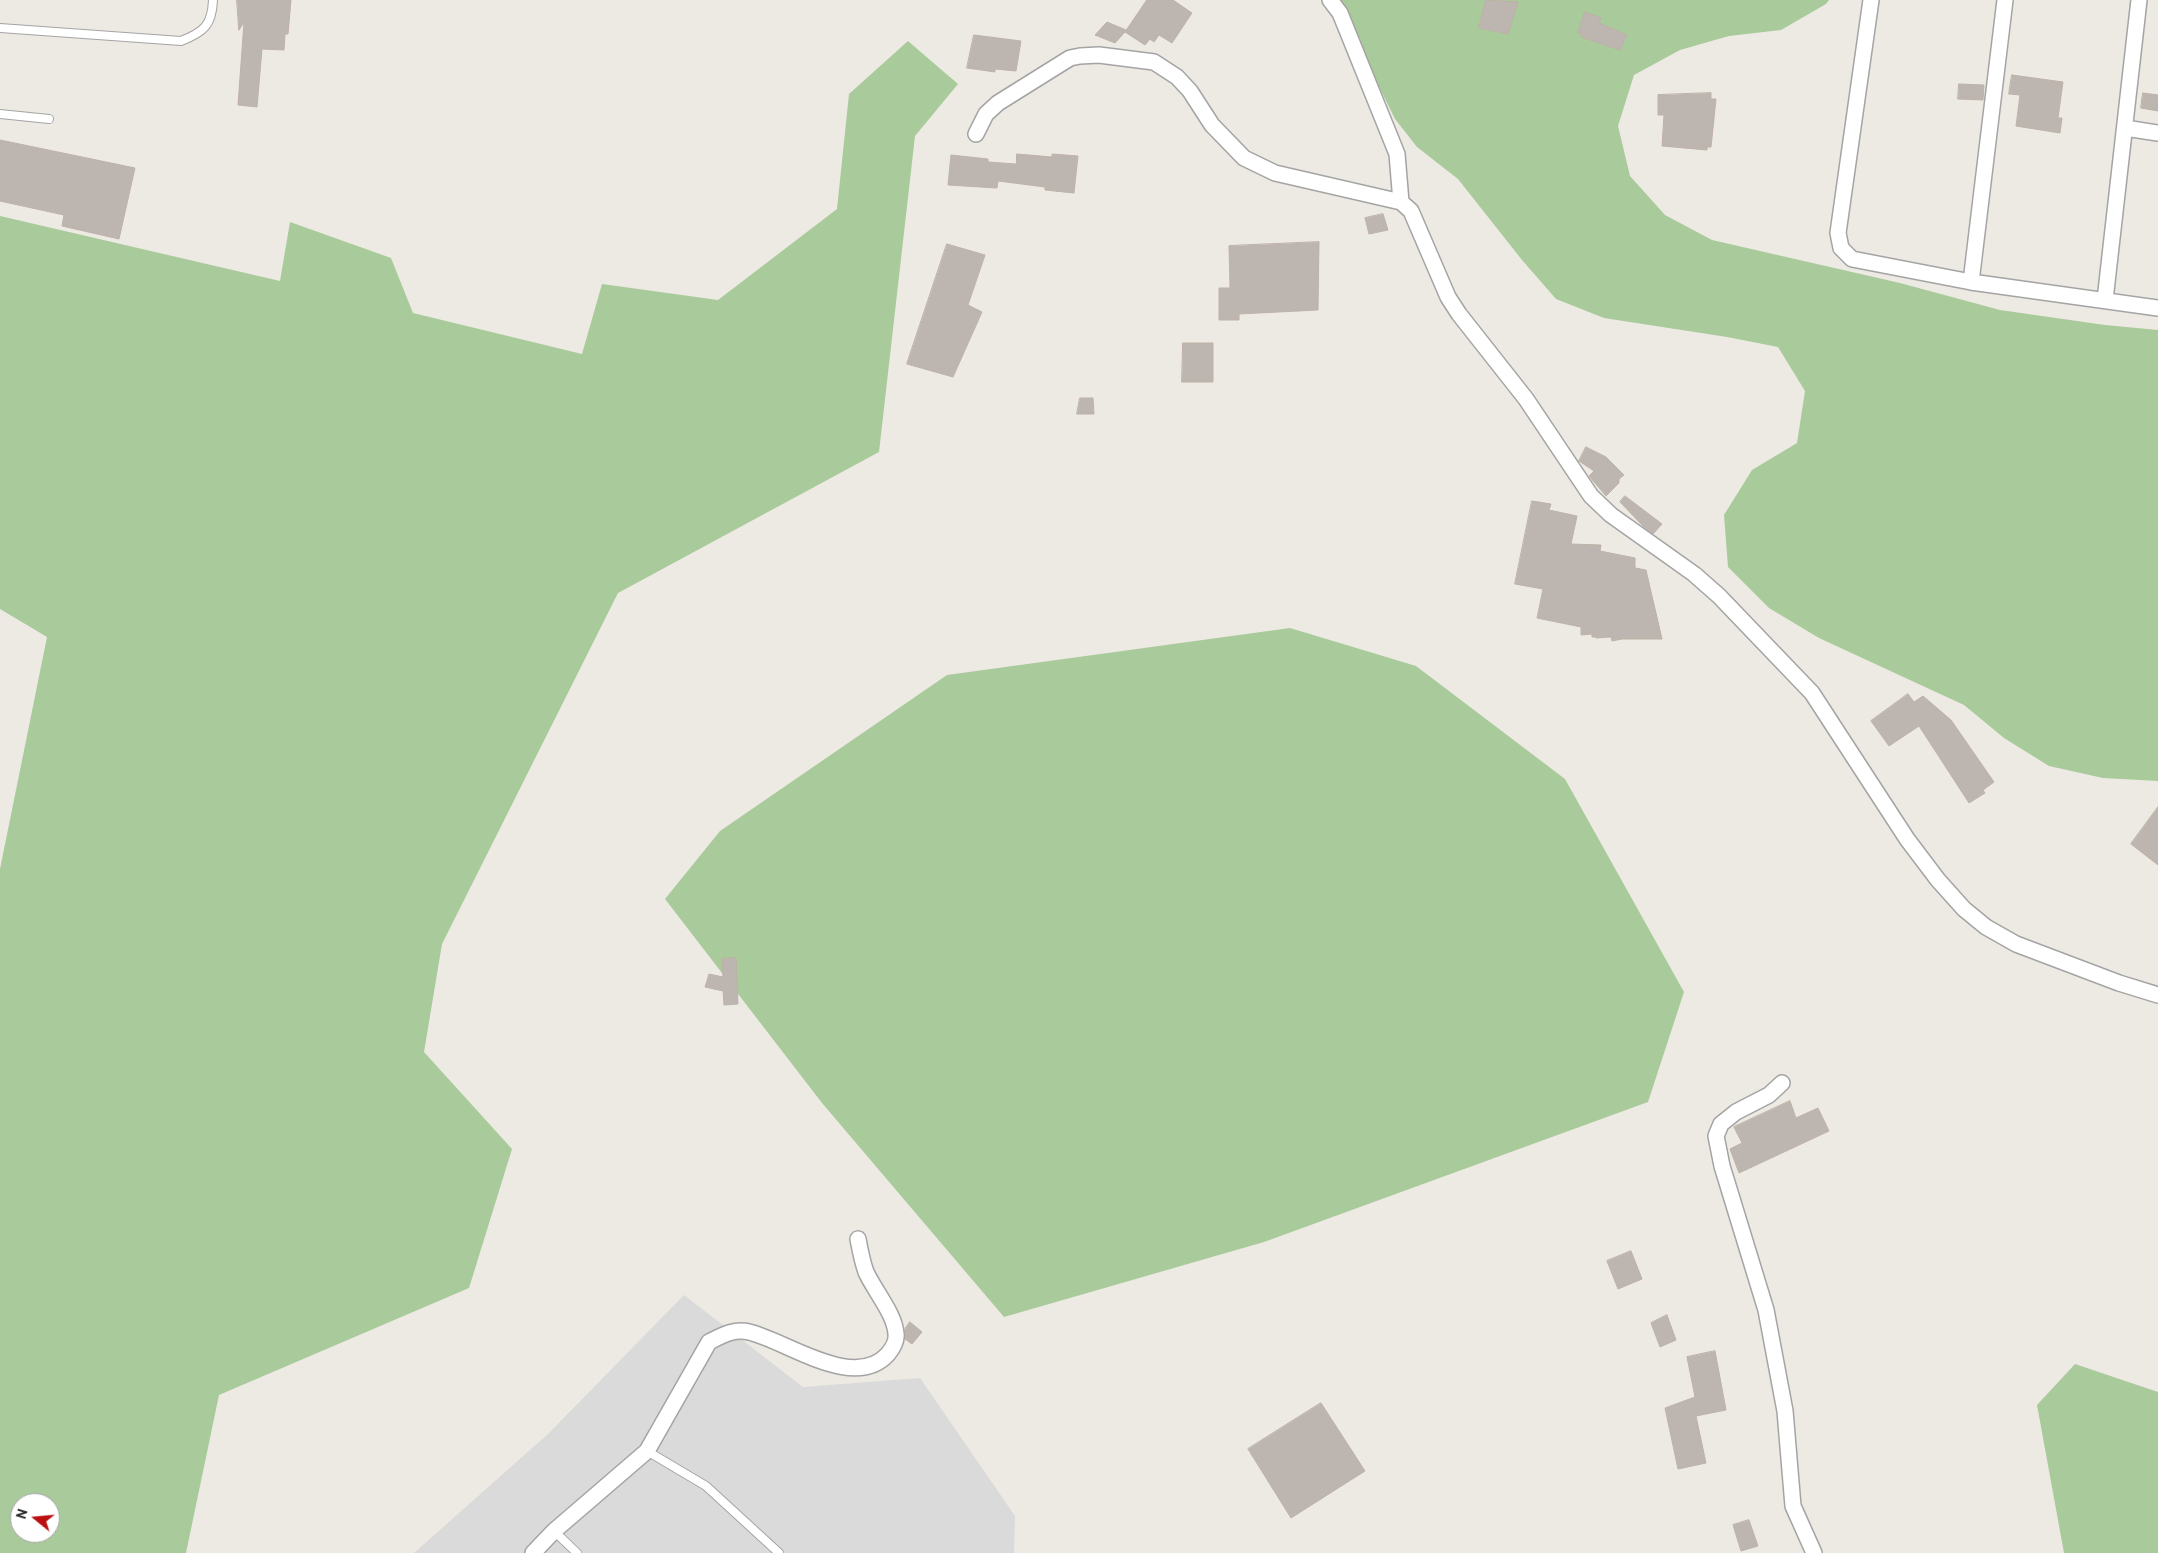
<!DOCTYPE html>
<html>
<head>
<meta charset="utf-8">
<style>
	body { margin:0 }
	#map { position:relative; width:2158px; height:1553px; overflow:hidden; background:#edeae3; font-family:"PT Sans",sans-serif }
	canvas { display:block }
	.north { position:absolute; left:10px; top:1493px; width:50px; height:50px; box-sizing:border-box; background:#fff; border:1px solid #a5a5a5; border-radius:50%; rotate:287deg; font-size:14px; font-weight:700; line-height:20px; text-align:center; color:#1d1d1d }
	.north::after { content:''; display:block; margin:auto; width:18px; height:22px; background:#bb0f11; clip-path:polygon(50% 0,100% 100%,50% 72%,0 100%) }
</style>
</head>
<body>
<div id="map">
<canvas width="2158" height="1553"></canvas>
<div class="north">N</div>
</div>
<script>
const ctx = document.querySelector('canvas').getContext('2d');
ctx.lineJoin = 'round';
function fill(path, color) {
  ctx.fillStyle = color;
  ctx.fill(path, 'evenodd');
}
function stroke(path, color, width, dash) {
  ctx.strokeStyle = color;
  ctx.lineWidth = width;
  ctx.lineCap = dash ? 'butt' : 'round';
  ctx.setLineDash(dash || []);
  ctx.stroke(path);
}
fill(new Path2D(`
	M684,1295L803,1387L920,1378L1015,1516L1014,1553H414L548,1434Z`), '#dbdada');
fill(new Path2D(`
	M1336,0H1829L1826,4L1781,30L1729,36L1680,50L1634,75L1618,126L1630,176L1665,215L1712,240L1900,283L2000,310L2105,325L2158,330V781L2103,778L2049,766L2004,738L1964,705L1819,638L1769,608L1728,567L1724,515L1752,470L1797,443L1805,391L1778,347L1727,337L1604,318L1556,299L1522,260L1458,179L1417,147L1395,119Z
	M908,41L958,84L915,136L879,452L618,593L442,944L424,1052L512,1149L469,1288L219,1395L186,1553H0V869L47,637L0,609V216L280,281L290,222L391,258L413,313L582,354L602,284L718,300L837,209L849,94ZM20,1503H50V1533H20Z
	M1290,628L1416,666L1565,779L1684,992L1648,1102L1264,1242L1004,1317L822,1103L665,899L720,831L947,675Z
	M2075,1364L2158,1392V1553H2064L2037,1405Z`), '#a9ca9b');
const building = new Path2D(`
	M237,0H291L288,34H285L284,50L262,49L257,107L238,105L244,22L239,30Z
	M1147,0H1173L1192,13L1172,43L1159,35L1154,42L1150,39L1145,45L1125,32L1115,43L1095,35L1107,22L1126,30Z
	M1486,0L1518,2L1508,34L1479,28Z
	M1585,12L1601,18L1599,23L1627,35L1620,50L1581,37L1582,34L1578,33Z
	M974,35L1021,41L1016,71L995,69V72L967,68Z
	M2012,75L2063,82L2058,118H2062L2060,133L2016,126L2020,95L2009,94Z
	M1959,84L1984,85L1983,100L1958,99Z
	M1711,93V99H1716L1711,147H1707V150L1662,146L1664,115H1658V95Z
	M2143,93L2158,95V111L2141,108Z
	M0,140L135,168L119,239L62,226L64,215L0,201Z
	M1017,154L1052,157V154L1078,156L1074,193L1045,190V187L998,181L997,188L948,185L951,155L988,159V162L1016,164Z
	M1383,214L1388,230L1369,234L1365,218Z
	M1319,242L1318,310L1239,314V320H1219V288H1230L1229,246Z
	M947,244L985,255L968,305L982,312L953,377L907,364Z
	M1183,343H1213V382H1182Z
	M1080,398H1093L1094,414H1077Z
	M1586,447L1606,457L1624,475L1619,479V483L1606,496L1589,476L1594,471L1579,461Z
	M1625,496L1662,524L1653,534L1643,526L1620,502Z
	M1532,501L1551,504L1549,510L1577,516L1571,544L1601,545L1600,551L1635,558V568L1646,570L1662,639H1622L1612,641L1611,637L1596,638V637H1592V634L1581,635V627L1537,618L1543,589L1515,584Z
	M1908,694L1914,702L1923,696L1951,720L1994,782L1983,790L1985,793L1969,803L1919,726L1889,746L1871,721Z
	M2158,807V865L2131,844Z
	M736,958L738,1004L724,1005L723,991L705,987L709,974L723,977L722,959Z
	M1790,1101L1796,1118L1818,1108L1829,1131L1739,1173L1730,1149L1742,1143L1734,1127Z
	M1631,1251L1642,1279L1618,1289L1607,1261Z
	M1667,1315L1676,1340L1660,1347L1651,1323Z
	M910,1322L922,1332L912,1344L905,1339V1329Z
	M1715,1351L1726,1410L1696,1416L1706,1463L1678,1469L1665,1408L1695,1397L1687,1357Z
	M1321,1403L1365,1471L1291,1518L1248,1449Z
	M1749,1520L1758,1546L1741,1551L1733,1525Z`);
fill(building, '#bdb6b0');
stroke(building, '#beb1a7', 1);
const lane = new Path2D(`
	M0,28L181,41C204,32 212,25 213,0
	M0,114L49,119
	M647,1451L706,1486L779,1553
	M554,1531L577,1553`);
const street = new Path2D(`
	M1330,0L1340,13L1397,154L1401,202
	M1871,0L1838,233L1841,248L1852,259L1971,282L2158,308
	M2125,128L2158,133
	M976,134L986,114L998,103L1070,58L1080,56L1099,55L1154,62L1177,77L1190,91L1212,125L1244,158L1275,173L1401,202L1411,211L1448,297L1459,314L1526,399L1591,496L1611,515L1694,574L1719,596L1812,693L1907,839L1938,880L1964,909L1986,927L2016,944L2119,983L2158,995
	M1971,282L2005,0
	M2105,300L2139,0
	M1782,1083L1769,1095L1736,1112L1721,1124L1716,1136L1722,1166L1766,1310L1785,1411L1793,1506L1814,1553
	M533,1553L554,1531L647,1451L709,1342C721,1336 734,1328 749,1332C785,1340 854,1392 888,1354C892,1349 897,1341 896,1334C895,1314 874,1290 866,1272C862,1261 860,1250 858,1239`);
stroke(lane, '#a4a4a4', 10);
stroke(street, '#a4a4a4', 18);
stroke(lane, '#fff', 8);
stroke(street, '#fff', 15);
</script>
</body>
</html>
